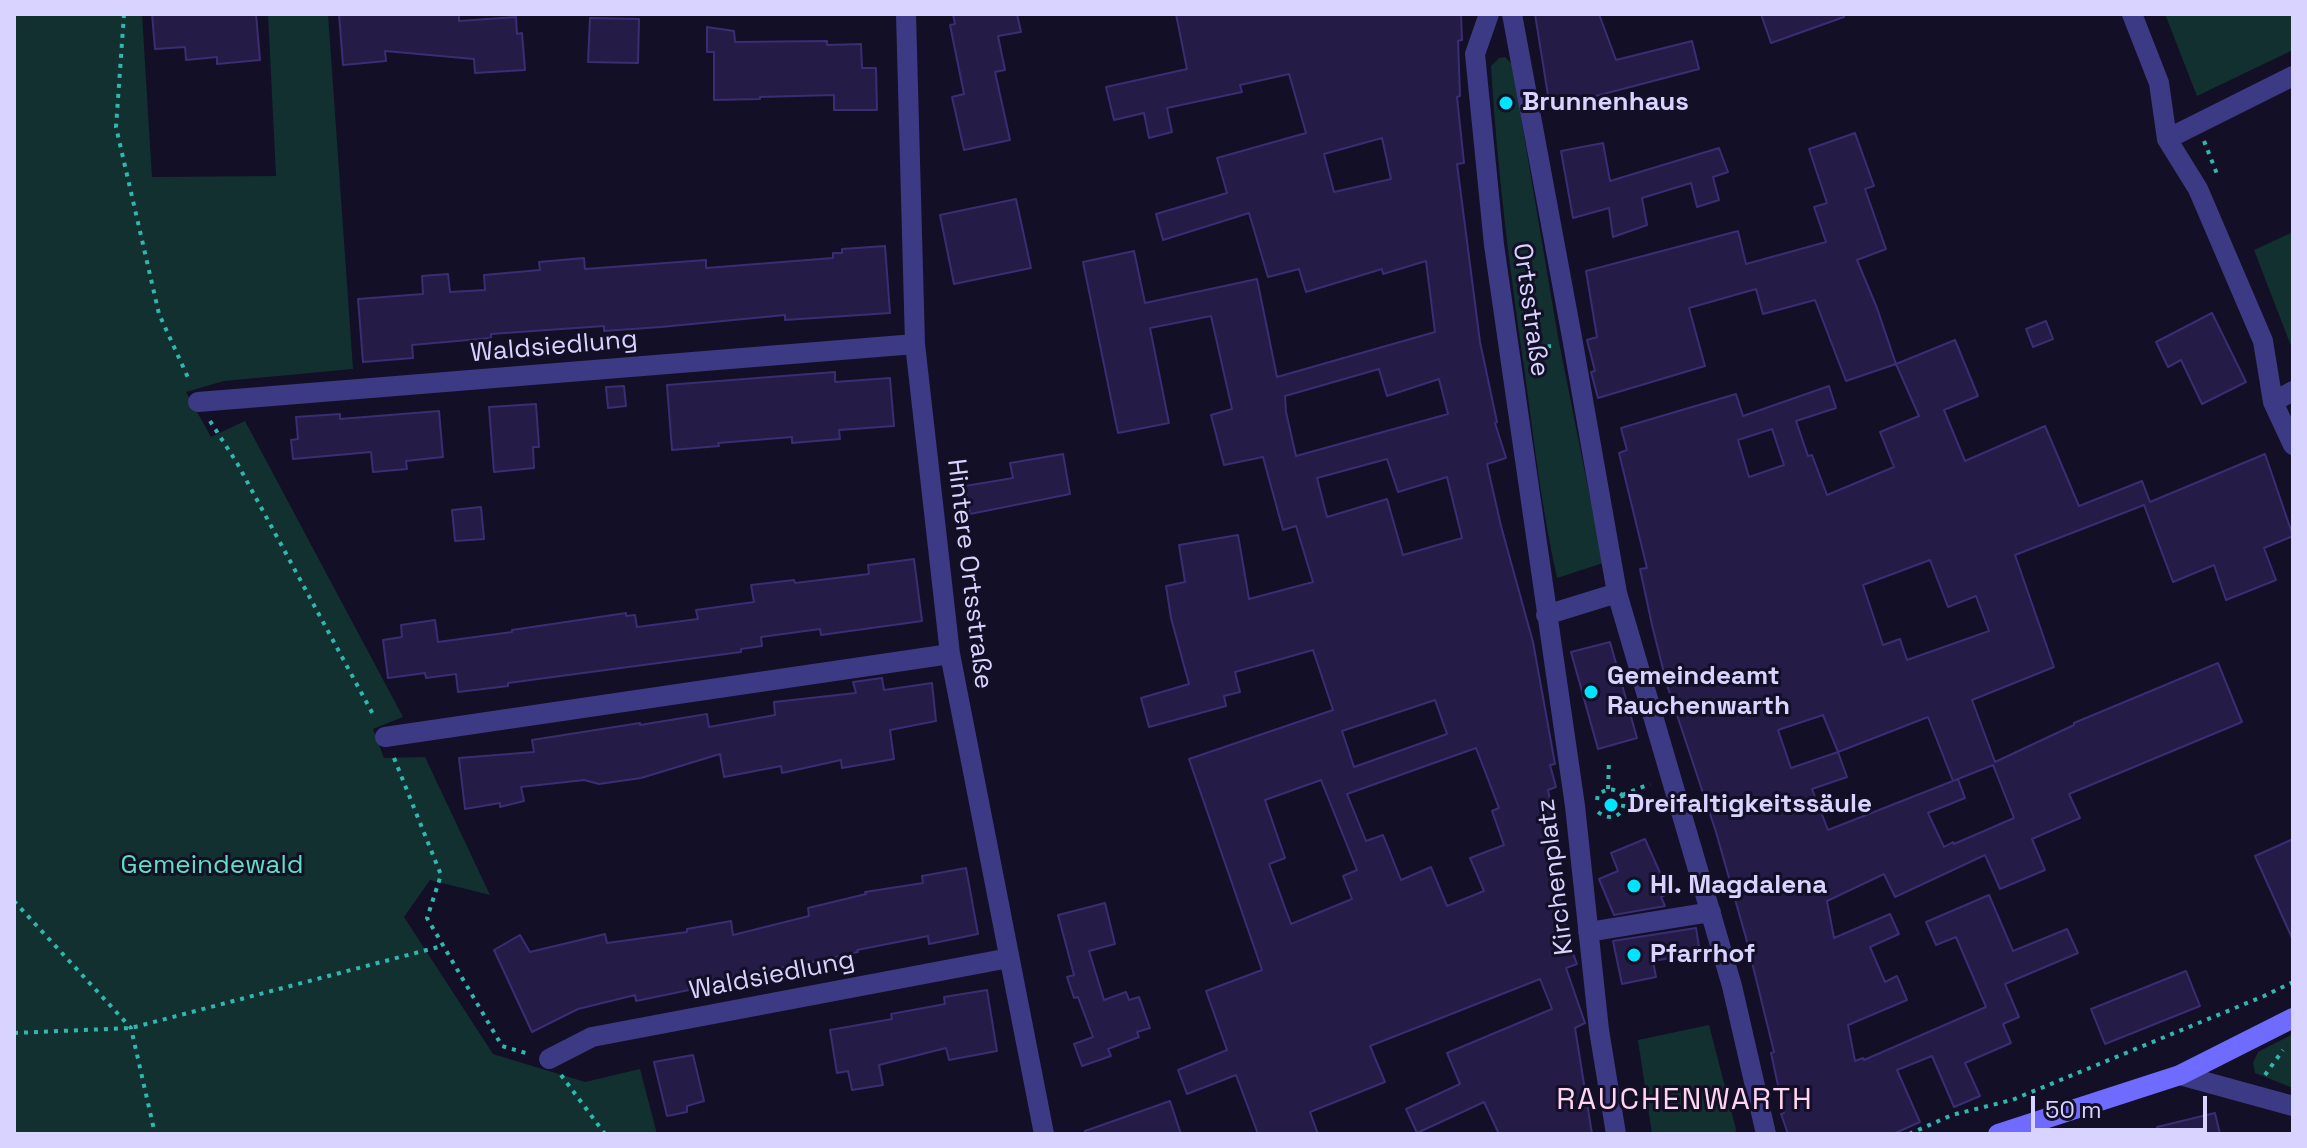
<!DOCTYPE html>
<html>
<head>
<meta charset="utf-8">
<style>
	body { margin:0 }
	#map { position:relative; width:2307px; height:1148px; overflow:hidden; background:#130f26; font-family:"Space Grotesk",sans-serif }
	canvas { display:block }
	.frame { position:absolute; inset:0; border:16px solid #d9d4ff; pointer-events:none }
	.scale { position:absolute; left:2031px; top:1096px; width:176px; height:36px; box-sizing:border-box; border:4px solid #d9d4ff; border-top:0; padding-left:10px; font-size:24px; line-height:28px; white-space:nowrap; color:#d9d4ff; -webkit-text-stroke:6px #130f26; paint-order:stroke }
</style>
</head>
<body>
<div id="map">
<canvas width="2307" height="1148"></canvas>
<div class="frame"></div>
<div class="scale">50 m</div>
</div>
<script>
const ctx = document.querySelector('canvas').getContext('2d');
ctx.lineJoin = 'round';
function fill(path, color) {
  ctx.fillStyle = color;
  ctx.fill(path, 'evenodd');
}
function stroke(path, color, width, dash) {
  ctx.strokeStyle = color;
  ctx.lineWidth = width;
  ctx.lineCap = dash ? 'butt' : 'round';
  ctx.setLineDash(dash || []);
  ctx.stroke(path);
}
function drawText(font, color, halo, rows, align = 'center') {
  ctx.font = font + ' "Space Grotesk",sans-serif';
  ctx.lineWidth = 6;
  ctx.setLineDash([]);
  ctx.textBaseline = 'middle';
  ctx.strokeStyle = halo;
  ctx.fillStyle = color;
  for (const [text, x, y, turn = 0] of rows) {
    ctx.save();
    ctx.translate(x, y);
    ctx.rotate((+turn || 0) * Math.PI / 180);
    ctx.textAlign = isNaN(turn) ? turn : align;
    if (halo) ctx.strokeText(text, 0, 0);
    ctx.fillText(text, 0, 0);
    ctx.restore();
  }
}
fill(new Path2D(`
	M14,14H142L152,177L276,176L268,14H328L353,369L224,381L186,392L211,437L245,421L403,717L373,729L384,758L425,757L490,895L430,880L404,917L493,1054L585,1082L640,1069L657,1134H14Z
	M2165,14H2293V50L2197,96Z
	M1505,57L1512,64L1558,337L1603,563L1557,578C1542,511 1534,442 1525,374C1510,272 1497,169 1491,66L1499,58Z
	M2293,232V351L2254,250Z
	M1709,1025L1736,1129L1735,1134H1652L1638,1040Z
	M2293,1034V1088L2255,1073L2253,1063L2258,1052Z`), '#12302f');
const building = new Path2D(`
	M152,14H256L260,60L217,64V57L186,60L185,47L155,49Z
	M339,14H459V21L516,17L517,34L522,33L525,70L475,73L474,59L385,51L386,61L343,65Z
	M953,14H1017L1021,32L998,36L1005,70L995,72L1010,140L964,150L952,97L964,94L950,25L955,24Z
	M1176,14H1461L1462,40L1458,41L1460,96L1457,97L1464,163L1457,164L1480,342L1497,422L1495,423L1506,458L1487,464L1501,526L1533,642L1555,764L1550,765L1556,787L1548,790L1559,847L1550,850L1569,943L1577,964L1566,968L1585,1023L1575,1028L1592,1134H1499L1484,1102L1417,1133L1406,1109L1460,1084L1447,1053L1552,1009L1540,979L1370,1046L1385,1082L1310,1112L1318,1134H1258L1236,1075L1187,1094L1178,1070L1227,1050L1206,991L1262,970L1189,759L1333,710L1313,650L1235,672L1240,692L1224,696L1226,706L1149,727L1141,698L1189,684L1171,618L1166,586L1185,582L1179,545L1238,535L1249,599L1313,582L1296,526L1283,530L1263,457L1224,465L1211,415L1232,409L1211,316L1150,328L1169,423L1118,433L1083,262L1134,251L1145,303L1257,279L1277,377L1435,332L1426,261L1383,274L1382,269L1306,292L1299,269L1268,277L1249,213L1163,240L1156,214L1227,193L1217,158L1306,133L1289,74L1240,85L1242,92L1167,108L1172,132L1149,138L1144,113L1114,120L1106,87L1187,69ZM1382,138L1391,179L1334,192L1324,154ZM1379,369L1387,396L1439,379L1448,414L1296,456L1286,412L1285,396ZM1387,459L1398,492L1447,477L1462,538L1403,555L1387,499L1327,517L1317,478ZM1435,700L1447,734L1354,767L1342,731ZM1476,748L1499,808L1492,811L1504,845L1470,858L1484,891L1447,906L1431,867L1401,880L1383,835L1366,841L1347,794ZM1321,780L1357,870L1343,876L1352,899L1291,924L1269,864L1285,858L1265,800Z
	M1535,14H1599L1616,60L1692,41L1699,69L1550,108Z
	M1761,14H1843L1844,17L1771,43Z
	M590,18L639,19L638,63L588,62Z
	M707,27L734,31L735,42L827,41V45L861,44L862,68H876L877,110H834V95L760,97V99L714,100V52H707Z
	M1855,133L1874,186L1865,189L1886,249L1857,260L1877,308L1896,364L1846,381L1815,300L1763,314L1756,289L1689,308L1705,366L1598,398L1591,372L1595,371L1587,340L1597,337L1586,271L1738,231L1746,264L1826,242L1814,207L1827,203L1809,149Z
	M1603,143L1610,181L1719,148L1728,172L1713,177L1719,200L1697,207L1691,183L1642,198L1647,225L1613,237L1609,208L1573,218L1561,151Z
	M1016,199L1031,268L954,284L940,215Z
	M885,246L890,313L785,320V315L661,327L604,331V326L491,334V338L412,345L413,358L363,362L358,299L423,294L422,276L448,274L450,292L485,290L484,275L540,270L539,262L584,258L585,269L706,260V268L833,258V253H842V249Z
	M2212,313L2246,382L2202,404L2181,360L2168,367L2156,342Z
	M2046,321L2053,339L2033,347L2026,329Z
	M1955,340L1978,396L1944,410L1965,461L2045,426L2079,506L2142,481L2150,502L2265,454L2293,536L2264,548L2276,580L2226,600L2214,565L2173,582L2144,505L2015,555L2054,667L1972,700L1995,762L2074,725V723L2218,663L2242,722L2069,794L2080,818L2032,839L2045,870L2000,889L1985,855L1895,897L1884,874L1827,901L1834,938L1890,914L1899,934L1870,947L1885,982L1897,976L1907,1000L1848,1025L1855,1061L1863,1058L1864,1060L1986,1007L1956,937L1936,945L1926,922L1989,895L2013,951L2067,929L2078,953L2005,984L2019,1017L2003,1024L2011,1043L1965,1063L1980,1096L1954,1107L1932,1056L1897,1070L1920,1122L1893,1134H1788L1781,1114L1784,1113L1771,1053L1774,1052L1746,938L1716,832L1667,685L1652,625L1640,569L1647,568L1619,453L1627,450L1621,428L1736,394L1743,416L1829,386L1836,408L1796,421L1808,456L1812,455L1827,495L1894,467L1880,432L1919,416L1896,364ZM1772,429L1784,465L1749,477L1738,440ZM1930,560L1948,607L1976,596L1989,631L1907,660L1900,639L1883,645L1863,585ZM1823,715L1838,752L1791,768L1778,730ZM1928,717L1953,781L1993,765L2014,818L1954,844L1953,842L1944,847L1928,813L1965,798L1958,779L1828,830L1812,789L1847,777L1838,752Z
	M835,372V382L890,378L894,426L839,430L840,439L792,443V437L718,443L719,446L672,450L667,385Z
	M624,386L626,406L608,408L606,387Z
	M536,404L539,447H533L534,468L494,472L489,407Z
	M439,411L443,457L406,461L407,469L373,472L371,452L293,459L291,440L298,439L296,417L340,414V419Z
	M1063,454L1070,494L970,514L965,486L1013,478L1010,463Z
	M481,507L484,539L455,541L452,510Z
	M914,559L922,621L821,635L820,629L761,637L762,646L741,649V652L508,683V686L458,692L456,674L426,678L425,673L388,678L383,640L402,637L401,625L435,620L438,642L512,632V630L626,613V616L635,615L637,627L698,619L696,610L754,602L751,585L794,580L795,583L869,574L868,565Z
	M1610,642L1637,738L1598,749L1571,652Z
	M882,678L884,690L932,683L936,721L890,730L894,759L842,768L841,760L782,773L781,766L724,777L720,754L641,778L599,784L584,780L521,787L524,801L500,807V803L465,809L459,758L534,752L532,740L640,723V725L707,714L709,727L775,715L774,702L856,693L853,682Z
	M1645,839L1669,893L1661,897L1665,906L1614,915L1599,879L1618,871L1611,853Z
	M2293,839V940L2255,856Z
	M966,868L978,934L929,944L928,936L857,950L858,952L813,962L688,985L689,990L636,1001L635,995L578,1009L532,1032L494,950L520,935L530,952L605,934L607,943L687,932V929L731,921L733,935L809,916L808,908L866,894L865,892L923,883L922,876Z
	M1105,903L1115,944L1089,951L1104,1000L1126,992L1129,1000L1139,997L1150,1028L1137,1032L1139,1037L1108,1049L1111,1056L1082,1066L1074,1044L1093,1037L1078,997L1074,998L1067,977L1074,975L1058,915Z
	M1696,928L1700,953L1653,961L1656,977L1622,984L1613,941Z
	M2186,971L2200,1006L2105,1044L2091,1009Z
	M987,990L997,1051L949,1060L946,1048L879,1065L883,1085L852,1090L848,1071L837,1073L830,1030L892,1019L891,1014L945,1004L944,997Z
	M693,1055L704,1101L687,1106V1112L667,1116L654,1062Z
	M1170,1101L1181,1134H1085V1131Z
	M2215,1113L2220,1134H2158L2157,1127Z`);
fill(building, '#241b47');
stroke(building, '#3b2d73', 2);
stroke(new Path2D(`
	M124,14L116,127L159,314L190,382
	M2204,141L2217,174
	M1528,349L1551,346
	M210,421L237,463L375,718
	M394,758L441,875L427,918L502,1046L529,1054
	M1608,789L1609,759
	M1622,795L1650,784
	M1597,800L1598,794C1608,789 1613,787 1622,795
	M1598,812C1613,824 1628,813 1622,795
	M14,901L131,1028L155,1134
	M14,1033L131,1028L442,946
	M561,1075L605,1134
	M2265,1075L2283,1050
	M1909,1134L1952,1115L2012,1100L2264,996L2293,982`), '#2fb8b0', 4, [4, 6]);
stroke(new Path2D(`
	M906,14L915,344L950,654L1044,1134
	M1489,14L1475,54L1494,245L1575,806L1599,1030L1616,1134
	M1512,14L1573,343L1617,593L1732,986L1766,1134
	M2132,14L2159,83L2167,139L2198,189L2263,341L2273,402L2293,445
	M2167,139L2293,76
	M198,402L915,344
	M2273,402L2293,391
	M1546,615L1617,593
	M385,737L950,654
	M1588,932L1711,912
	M549,1059L592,1037L1009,958
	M2180,1075L2293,1106`), '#3d3a85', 20);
stroke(new Path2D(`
	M1998,1134L2180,1075L2293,1018`), '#6f6bff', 20);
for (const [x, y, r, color] of [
	[1506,103,8,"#00e5ff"],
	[1591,692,8,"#00e5ff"],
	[1611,805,8,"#00e5ff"],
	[1634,886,8,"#00e5ff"],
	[1634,955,8,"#00e5ff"]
]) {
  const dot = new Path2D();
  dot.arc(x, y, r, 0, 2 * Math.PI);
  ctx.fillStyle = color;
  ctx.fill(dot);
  stroke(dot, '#130f26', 3);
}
drawText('bold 26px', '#d9d4ff', '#130f26', [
	["Brunnenhaus",1522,103],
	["Gemeindeamt",1607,677],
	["Rauchenwarth",1607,707],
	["Dreifaltigkeitssäule",1627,805],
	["Hl. Magdalena",1650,886],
	["Pfarrhof",1650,955]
], 'left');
drawText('26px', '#d9d4ff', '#130f26', [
	["Ortsstraße",1530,310,82],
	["Waldsiedlung",554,347,-5],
	["Hintere Ortsstraße",969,574,83],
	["Kirchenplatz",1556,877,-97],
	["Waldsiedlung",772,976,-11]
]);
drawText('26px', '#5fe0c0', '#130f26', [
	["Gemeindewald",212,866]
]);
ctx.letterSpacing = '2px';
drawText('30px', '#ffd6f0', '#130f26', [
	["RAUCHENWARTH",1685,1101]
]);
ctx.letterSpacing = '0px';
</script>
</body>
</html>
